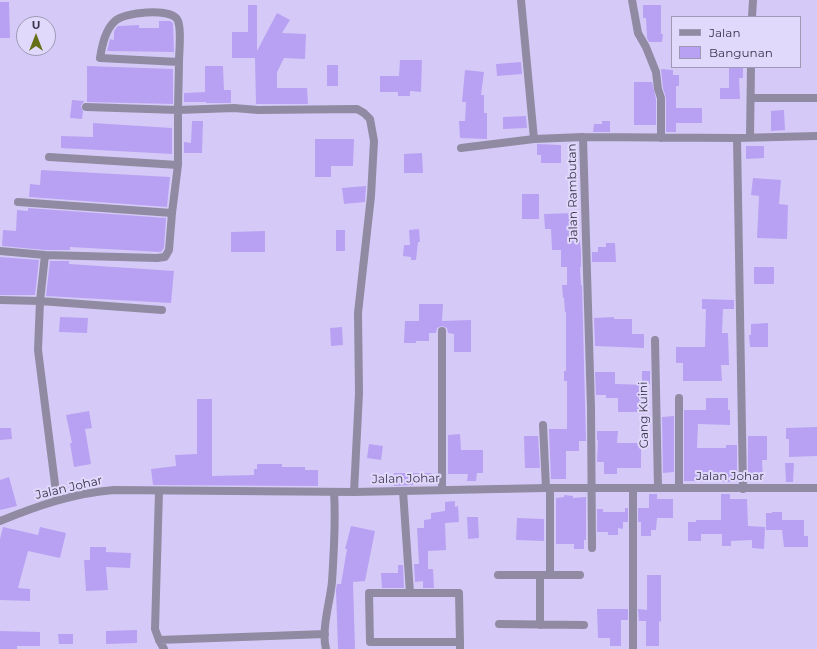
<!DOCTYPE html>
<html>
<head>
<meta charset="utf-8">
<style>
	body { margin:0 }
	#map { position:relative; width:817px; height:649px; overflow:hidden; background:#d5caf7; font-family:Montserrat,sans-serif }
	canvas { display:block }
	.legend { position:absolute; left:671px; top:16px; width:130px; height:52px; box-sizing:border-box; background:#e1d9fb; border:1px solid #9f98b5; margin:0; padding:5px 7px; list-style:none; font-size:12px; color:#3c364d }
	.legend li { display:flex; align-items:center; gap:8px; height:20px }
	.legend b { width:20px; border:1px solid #9f98b5 }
	.north { position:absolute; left:16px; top:16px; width:40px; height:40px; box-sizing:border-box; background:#e1d9fb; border:1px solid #9f98b5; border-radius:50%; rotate:0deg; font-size:11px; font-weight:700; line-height:16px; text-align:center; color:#3c364d }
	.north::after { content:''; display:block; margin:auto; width:14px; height:18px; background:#646f17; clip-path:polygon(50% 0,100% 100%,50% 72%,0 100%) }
</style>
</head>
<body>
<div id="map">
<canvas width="817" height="649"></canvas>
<ul class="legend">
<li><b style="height:5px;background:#908ba2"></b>Jalan</li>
<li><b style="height:11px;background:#b8a1f2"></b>Bangunan</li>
</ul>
<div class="north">U</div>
</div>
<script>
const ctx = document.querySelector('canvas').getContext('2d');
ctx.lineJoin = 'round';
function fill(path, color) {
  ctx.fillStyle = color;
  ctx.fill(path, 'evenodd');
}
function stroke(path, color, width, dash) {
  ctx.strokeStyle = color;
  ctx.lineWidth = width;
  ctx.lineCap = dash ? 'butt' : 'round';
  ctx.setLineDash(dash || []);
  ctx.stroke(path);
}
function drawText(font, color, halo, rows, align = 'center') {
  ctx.font = font + ' Montserrat,sans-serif';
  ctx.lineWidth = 4;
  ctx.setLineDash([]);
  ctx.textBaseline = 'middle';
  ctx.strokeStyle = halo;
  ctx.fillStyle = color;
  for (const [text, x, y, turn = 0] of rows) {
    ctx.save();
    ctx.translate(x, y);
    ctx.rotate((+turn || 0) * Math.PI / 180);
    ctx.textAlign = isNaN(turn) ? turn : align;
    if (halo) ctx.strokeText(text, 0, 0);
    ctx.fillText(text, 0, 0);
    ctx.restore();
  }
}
fill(new Path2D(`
	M0,2H9L10,38H0Z
	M248,5H257V51L277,13L290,20L282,33L306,34L305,59L284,58L277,72V88H307L308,104H256L255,58H232V32H248Z
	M643,5H661V34H663L662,42H649L647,38L646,18H643Z
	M159,21H170L173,23L174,52L107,51L110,39L114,40V31L118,26L139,25V28H159Z
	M400,60H422L421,92L410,91V96H398V92H380V76H399Z
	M521,62L522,74L497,76L496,64Z
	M327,65H338V86H327Z
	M87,66L173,69V104L87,102Z
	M205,66H223L224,90H231V103H206V102H184V93L205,92Z
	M729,67H743V78H739L740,99H720V88H729Z
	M661,69L673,70V75H679V86H676V108H702V123H676V132H666V98L663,88Z
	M465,70L484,72L481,95H484V113H487V139L460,138L459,121H465L466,102H462Z
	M634,82H652L656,99V125H634Z
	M72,100L84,101L81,106L83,111L82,119L70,118Z
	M784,110L785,130L771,131V111Z
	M526,116L527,128L503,129V117Z
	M192,121H203L202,153H184V142L191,143Z
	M602,121H610V132H593L594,124H602Z
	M93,123L172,128V154L61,148V136L93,137Z
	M315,139H354L353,166H331V177H315Z
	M537,144L561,145V163H541V155H537Z
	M746,146H764V158L746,159Z
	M422,153L423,173H404V154Z
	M41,170L170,177L167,207L29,197L30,184L40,185Z
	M753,178L781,180L779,204L788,205L787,239L757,238L759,196L751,195Z
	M366,186L365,202L344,204L342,188Z
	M522,194H539V219H522Z
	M28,208L166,218L164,248L161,252L70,247V250H45L2,246L3,230L16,231L17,210L28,211Z
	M573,213L574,240H580L581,252V267H580L581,285H582L586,441H579V451H566V479H551L549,429H567V381H564V371H566V312H565L564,298H563L562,285H567V267H561V250H552L551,229H545L544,214Z
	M419,229L420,242H418L416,260H411V257L403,256L404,245H410L409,230Z
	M336,230H345V251H336Z
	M265,231V252H231V232Z
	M606,243H615L616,262H592V252H598V247H606Z
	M0,257L39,260L35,295H0Z
	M50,261H69V264L174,271L171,303L46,296Z
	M754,267H774V284H754Z
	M702,299L734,300V309H723L722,333H728L729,365H721L722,381H683V363H676V347H705L706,309H702Z
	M419,304H443L442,321L471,320V352H454V334L448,333L447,328L442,326L437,328L436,333H429V341H416V343H404L405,321H419Z
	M60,317L88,318L87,333L59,332Z
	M614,317V319H632V334H644V348L595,346L594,318Z
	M768,323V347H750L749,335H751V324Z
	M342,327L343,345L331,346L330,328Z
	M642,371H650V384H642Z
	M595,372H615V384H617L647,385L646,412H618V398H606V395H596Z
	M706,398H728V410H730V425L698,424L697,448H726V445H737V480H730V482H721V481H684V410H706Z
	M197,399H212V476L254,475V469H257V464H282V467H305V470H318V486L153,485L151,469L176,466L175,455L197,454Z
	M89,411L92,428L85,429L91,464L74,467L70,443H72L66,415Z
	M674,416V472L663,473L662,417Z
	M817,427V456L789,457V439H786V428Z
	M0,428H11L12,439L0,440Z
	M597,431H618L617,443H641V468H617V474H604V462H597L598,440H597Z
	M460,434L461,450H483V473H477L476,481H467L468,474H448V435Z
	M524,436H538L540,468H525Z
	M748,436H767V460H762L763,481H750V480H748Z
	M369,444L383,446L381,460L367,458Z
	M785,463H794L793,482H786Z
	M394,473H432V482H413V485L394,486Z
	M9,477L17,506L0,510V480Z
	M649,494H657V499H673V518H657L656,530H651V536H641V522H638V508H649Z
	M721,494H730V499H747L748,526L765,527L764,549L752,548V540L731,541V546H722V534H701V541H688V522H696V520H721Z
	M564,495L573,496V498L586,497V540H584V549H574V544H556V498L564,497Z
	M455,501V507L458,506L459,522L445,523L446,550L428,551V569H433L434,588H423V581L415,582L414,564H419L417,528H424V520L431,519V513L445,511V502Z
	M625,508H628V522H623V529L618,528V535H608V532H597V509H603V512H625Z
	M772,512H782V520H804V536H808V547H784L782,530H766V513H772Z
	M467,517H478L479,538L468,539Z
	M517,518L544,519V541L516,540Z
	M351,526L375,531L365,581L353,582L355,649H338L336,590L337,584H341L347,549H345Z
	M3,527L38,535L40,527L66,533L60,558L28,551L18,588L30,589V601L0,600V539Z
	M90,547H106V552L131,553L130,568L106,567L108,590L86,591L84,560H90Z
	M398,565H403L404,588H382L381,573H398Z
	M647,575H661V622L659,621V646H646V621H639L638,609L647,610Z
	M597,609H628V620H621V646H610V638H598Z
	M137,630V643L106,644V631Z
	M0,631L40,632V646H17V649H0Z
	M58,634H73V644H59Z`), '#b8a1f2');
stroke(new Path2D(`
	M521,0L534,139
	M632,0L638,33L646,47L656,72L658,89L661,98V138
	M752,17L753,0
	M179,62C179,53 182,26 177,19C169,8 124,12 115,21C105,30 102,46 100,58L179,62L178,110L234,108L258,110L357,109L364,113L370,119L374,141L371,196L358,313L359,393L354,492
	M751,98H817
	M86,107L178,110V165
	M750,137L751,67
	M737,138L743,489
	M461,148L534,139L583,137
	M49,157L178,165L172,213
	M0,251L45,255L157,258L165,257L169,250L172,213L18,202
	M45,255L40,301L38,350L57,500
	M0,300L40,301L162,310
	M442,331V490
	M655,340L658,488
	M679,398V488
	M543,425L546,488
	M633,489V649
	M159,491L155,629L159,640L164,649
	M403,491L410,593
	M592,548L591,408L583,137L737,138L817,136
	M498,575H580
	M550,575V488
	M499,624L584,625
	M540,625V575
	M159,640L325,634
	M460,642H370L369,593H459L460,642V649
	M326,649C321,630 330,602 332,582C334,552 336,522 334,492`), '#908ba2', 8);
stroke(new Path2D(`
	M0,521C37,506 74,493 114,490L354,492L546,488H817`), '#908ba2', 8);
drawText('12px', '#3c364d', '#e1d9fb', [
	["Jalan Rambutan",573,193,-91],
	["Gang Kuini",644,415,-91],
	["Jalan Johar",730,476],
	["Jalan Johar",406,479,-1],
	["Jalan Johar",69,488,-13]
]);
</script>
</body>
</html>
